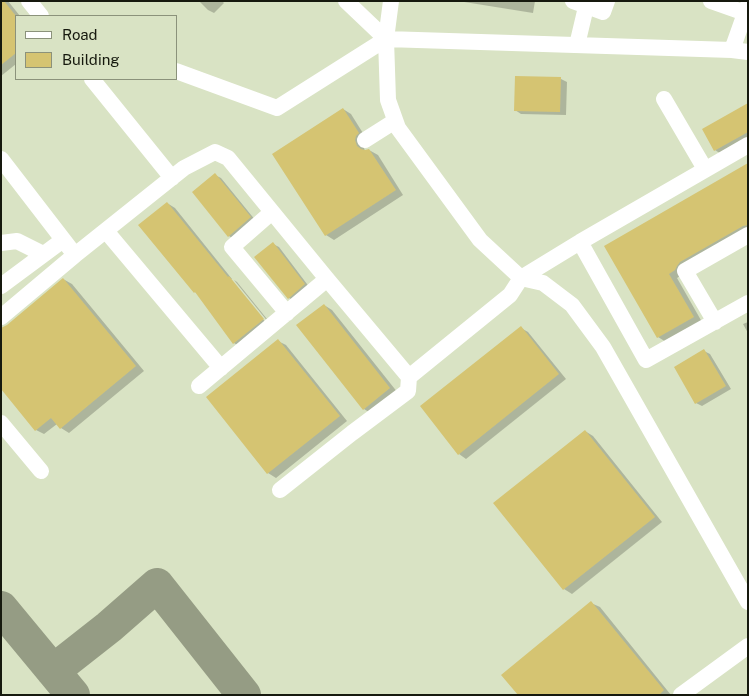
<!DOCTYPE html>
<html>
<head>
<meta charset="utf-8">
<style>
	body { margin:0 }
	#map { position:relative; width:749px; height:696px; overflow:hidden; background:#d9e3c4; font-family:"Public Sans",sans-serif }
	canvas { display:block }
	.frame { position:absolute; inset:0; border:2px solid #16190e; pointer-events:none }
	.legend { position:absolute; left:15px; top:15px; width:162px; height:65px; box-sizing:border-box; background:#d9e3c4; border:1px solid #8b927b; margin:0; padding:6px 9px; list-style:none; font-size:15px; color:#16190e }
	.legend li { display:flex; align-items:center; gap:10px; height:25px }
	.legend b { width:25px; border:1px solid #8b927b }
</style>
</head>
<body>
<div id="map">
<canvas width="749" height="696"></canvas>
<div class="frame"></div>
<ul class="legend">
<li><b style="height:6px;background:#fff"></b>Road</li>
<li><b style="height:14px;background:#d5c472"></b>Building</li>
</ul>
</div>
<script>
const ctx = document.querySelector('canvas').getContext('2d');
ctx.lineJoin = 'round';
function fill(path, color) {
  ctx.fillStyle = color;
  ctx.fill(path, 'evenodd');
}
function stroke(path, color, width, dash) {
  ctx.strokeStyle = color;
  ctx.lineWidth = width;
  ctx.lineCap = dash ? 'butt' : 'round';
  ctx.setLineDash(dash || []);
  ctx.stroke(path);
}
fill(new Path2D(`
	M1,1H8L20,16H16V64L1,76Z
	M199,1H222L224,3L214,13L208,10Z
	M458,1H535L533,13Z
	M561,79L567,82L566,115L521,114L515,110Z
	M748,105V139L721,154L715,150Z
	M343,109L351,114L366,138L363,145L365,151L369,150L378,155L403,195L334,240L326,235Z
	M748,165V233L677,278L702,322L666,342L658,337L606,247Z
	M215,175L221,178L256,221L235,240L229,236Z
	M167,203L175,208L232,279H230L267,324L269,323L234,280L237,282L271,324L242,348L234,343L198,294L195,292Z
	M273,244L279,247L310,288L295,301L289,298Z
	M63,279L72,284L144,371L69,433L61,428L57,424L44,434L36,430L8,326Z
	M324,305L332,310L398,393L372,414L364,409Z
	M748,322V333L743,324Z
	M521,328L528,332L566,379L466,459L459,454Z
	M278,341L286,345L347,421L276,478L268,473L208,397Z
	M704,351L710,354L731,389L702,406L696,403Z
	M585,431L593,436L662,522L572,594L564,589L495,503Z
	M591,603L600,607L671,695H519Z`), '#0003');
stroke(new Path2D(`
	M1,608L73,695
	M53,671L109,627L157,585L244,695`), '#959c84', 34);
fill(new Path2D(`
	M1,1H4L16,16V53L1,65Z
	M515,76L561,77L560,112L514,111Z
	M748,103V132L714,151L702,129Z
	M343,108L359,133L356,136L355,140L357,146L361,149L365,150L369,149L396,190L325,236L272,154Z
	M748,163V225L743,226L680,262L677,266L675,270L669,274L694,317L657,338L604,246Z
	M215,173L251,217L228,237L192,192Z
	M167,202L228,277L229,276L264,319L233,344L195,292L194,293L138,225Z
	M273,242L305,284L288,299L254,257Z
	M63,278L136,366L60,429L51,418L35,431L1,389V328L7,325Z
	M324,304L390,388L363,410L296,325Z
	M521,326L559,374L458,455L420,406Z
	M278,339L340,416L267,474L206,397Z
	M704,349L726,386L695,404L674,367Z
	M585,430L655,517L563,590L493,503Z
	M591,601L664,690L659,695H518L501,675Z`), '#d5c472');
stroke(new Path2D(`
	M29,1L41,16
	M346,1L386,39L732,50L748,52
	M391,1L386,39L388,100L398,128L480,240L521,278L543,283L572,305L603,347L748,602
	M573,1L603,12L607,1
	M711,1L745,13
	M577,45L586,7
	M732,50L748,5
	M176,71L277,108L386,39
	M92,79L172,178
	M664,99L705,169
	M365,140L395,121
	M1,159L75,255L184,168L215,152L228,158L327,279L409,377L510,295L521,278L580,242L748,145
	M272,212L232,247L287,313
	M106,231L221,368
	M580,242L646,360L748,303
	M1,243L17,241L43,254
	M1,286L63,240
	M1,317L75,255
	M715,322L685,271L748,235
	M199,386L327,279
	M1,423L41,471
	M280,490L352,433L408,391L409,377
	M681,695L748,646`), '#fff', 16);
</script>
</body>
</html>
